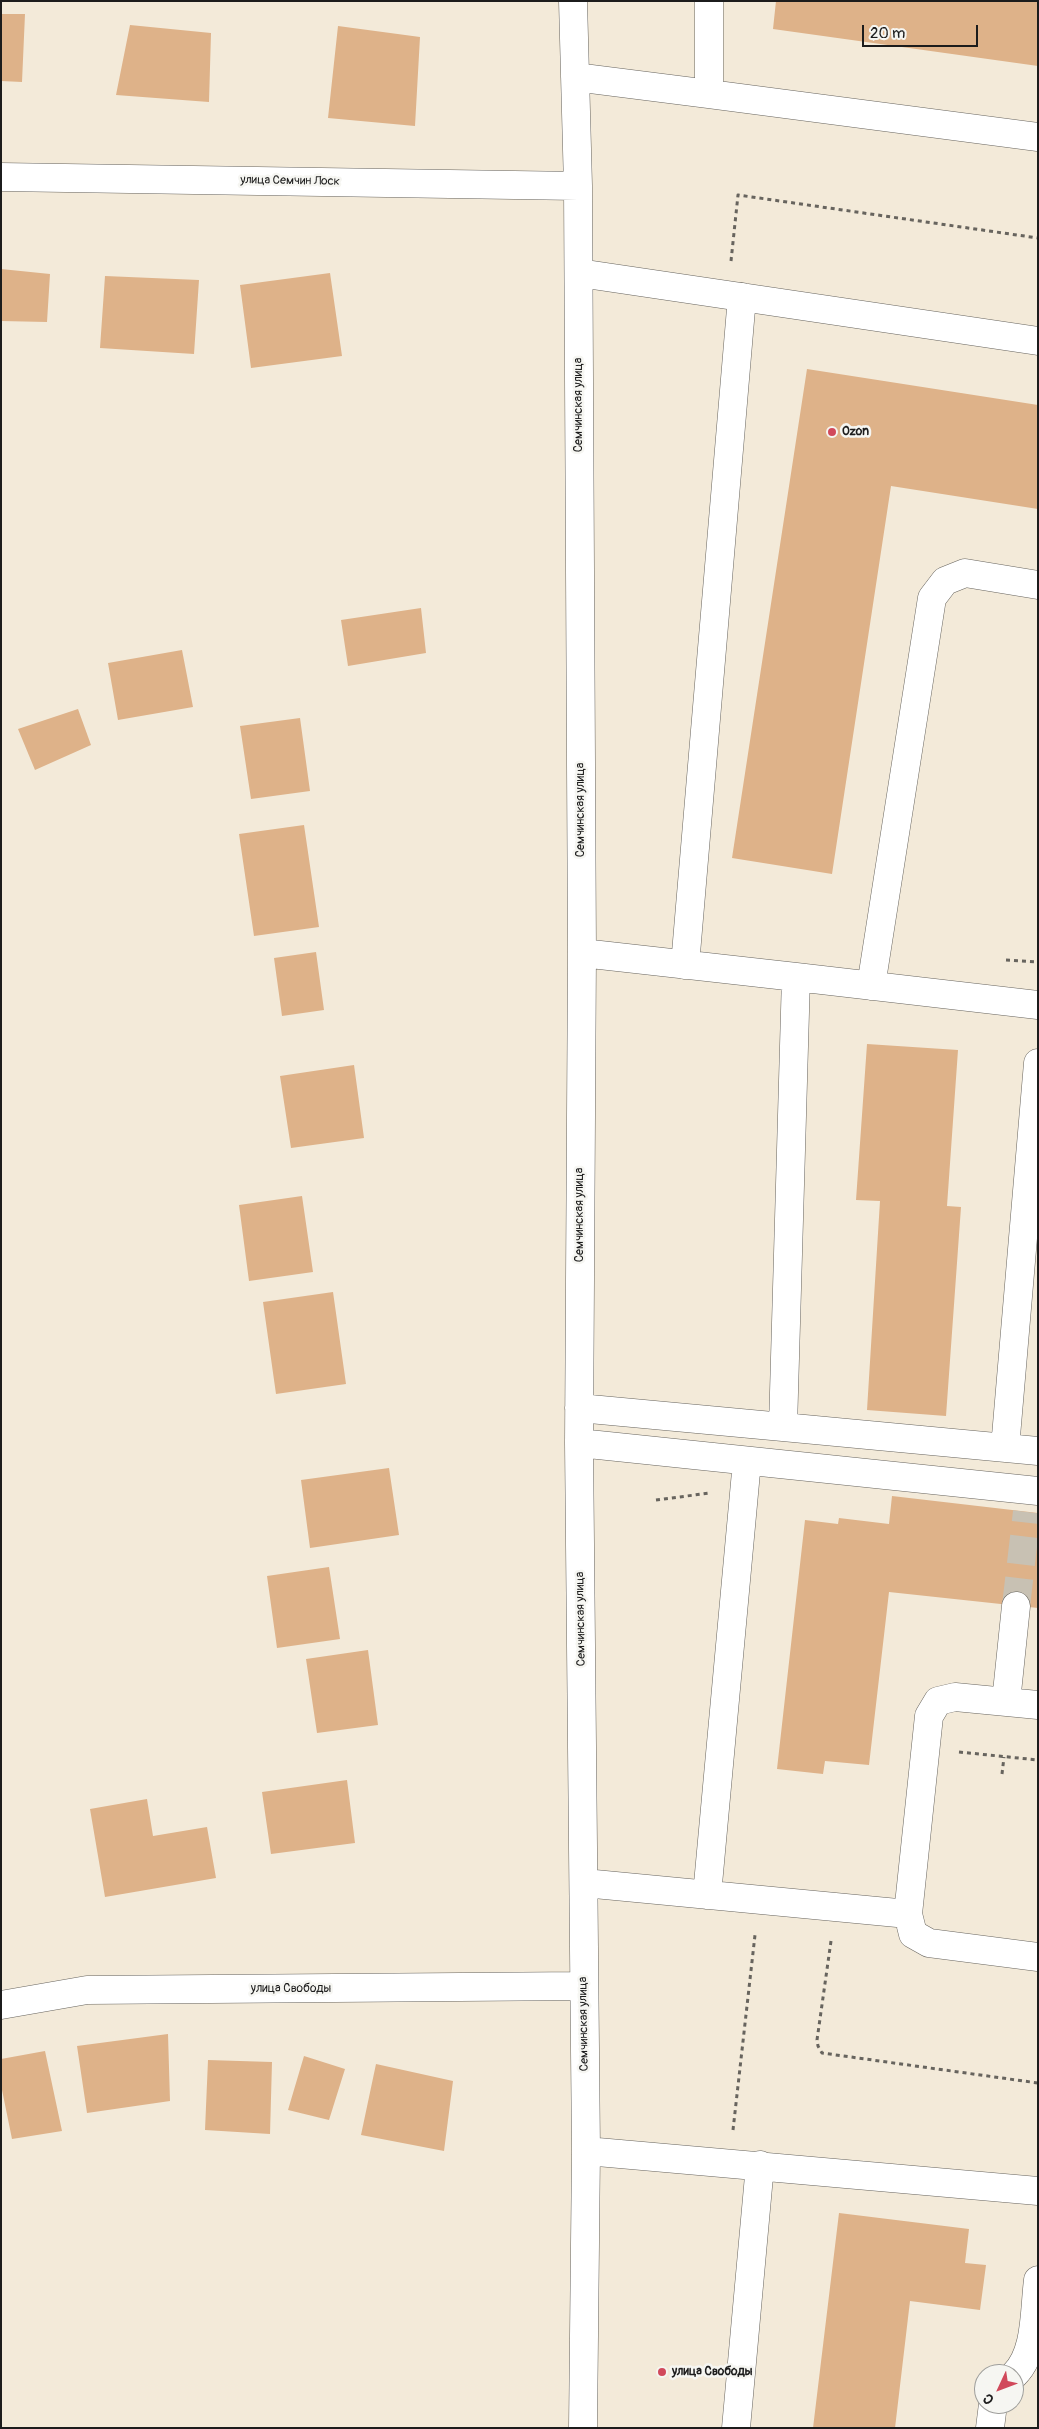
<!DOCTYPE html>
<html>
<head>
<meta charset="utf-8">
<style>
	body { margin:0 }
	#map { position:relative; width:1039px; height:2429px; overflow:hidden; background:#f3ead9; font-family:Pangolin,sans-serif }
	canvas { display:block }
	.frame { position:absolute; inset:0; border:2px solid #1c1c1c; pointer-events:none }
	.north { position:absolute; left:974px; top:2364px; width:50px; height:50px; box-sizing:border-box; background:#f6f6f2; border:1px solid #9f9f9c; border-radius:50%; rotate:227deg; font-size:14px; font-weight:700; line-height:20px; text-align:center; color:#1c1c1c }
	.north::after { content:''; display:block; margin:auto; width:18px; height:22px; background:#d1495b; clip-path:polygon(50% 0,100% 100%,50% 72%,0 100%) }
	.scale { position:absolute; left:862px; top:25px; width:116px; height:22px; box-sizing:border-box; border:2px solid #1c1c1c; border-top:0; padding-left:6px; font-size:15px; line-height:18px; white-space:nowrap; color:#1c1c1c; -webkit-text-stroke:4px #f6f6f2; paint-order:stroke }
</style>
</head>
<body>
<div id="map">
<canvas width="1039" height="2429"></canvas>
<div class="frame"></div>
<div class="north">С</div>
<div class="scale">20 m</div>
</div>
<script>
const ctx = document.querySelector('canvas').getContext('2d');
ctx.lineJoin = 'round';
function fill(path, color) {
  ctx.fillStyle = color;
  ctx.fill(path, 'evenodd');
}
function stroke(path, color, width, dash) {
  ctx.strokeStyle = color;
  ctx.lineWidth = width;
  ctx.lineCap = dash ? 'butt' : 'round';
  ctx.setLineDash(dash || []);
  ctx.stroke(path);
}
function drawText(font, color, halo, rows, align = 'center') {
  ctx.font = font + ' Pangolin,sans-serif';
  ctx.lineWidth = 5;
  ctx.setLineDash([]);
  ctx.textBaseline = 'middle';
  ctx.strokeStyle = halo;
  ctx.fillStyle = color;
  for (const [text, x, y, turn = 0] of rows) {
    ctx.save();
    ctx.translate(x, y);
    ctx.rotate((+turn || 0) * Math.PI / 180);
    ctx.textAlign = isNaN(turn) ? turn : align;
    if (halo) ctx.strokeText(text, 0, 0);
    ctx.fillText(text, 0, 0);
    ctx.restore();
  }
}
fill(new Path2D(`
	M776,1H1038V66L773,29Z
	M1,14H25L22,82L1,81Z
	M130,25L211,33L209,102L116,95Z
	M338,26L420,37L415,126L328,118Z
	M1,269L50,274L47,322L1,321Z
	M330,273L342,356L251,368L240,285Z
	M105,276L199,280L194,354L100,348Z
	M807,369L1038,405V509L891,486L832,874L732,858Z
	M421,608L426,653L348,666L341,620Z
	M182,650L193,707L118,720L108,663Z
	M78,709L91,745L35,770L18,729Z
	M300,718L310,791L251,799L240,726Z
	M304,825L319,927L254,936L239,834Z
	M316,952L324,1010L282,1016L274,958Z
	M867,1044L958,1050L947,1206L961,1207L946,1416L867,1410L880,1201L856,1200Z
	M354,1065L364,1138L291,1148L280,1076Z
	M302,1196L313,1272L249,1281L239,1205Z
	M333,1292L346,1384L276,1394L263,1302Z
	M389,1468L399,1535L310,1548L301,1480Z
	M892,1496L1038,1513V1608L889,1592L869,1765L825,1761L823,1774L777,1769L805,1520L838,1524L839,1518L889,1524Z
	M329,1567L340,1639L277,1648L267,1576Z
	M368,1650L378,1725L317,1733L306,1659Z
	M347,1780L355,1843L271,1854L262,1792Z
	M147,1799L153,1836L207,1827L216,1878L105,1897L90,1809Z
	M168,2034L170,2101L87,2113L77,2046Z
	M45,2051L62,2131L12,2139L1,2085V2059Z
	M304,2056L345,2069L329,2120L288,2110Z
	M208,2060L272,2062L270,2134L205,2130Z
	M376,2064L453,2081L444,2151L361,2135Z
	M839,2213L969,2229L965,2263L986,2265L980,2310L910,2301L895,2428H813Z`), '#deb289');
stroke(new Path2D(`
	M1016,1606L1027,1512`), '#c8c1b3', 28, [28, 14]);
const minor = new Path2D(`
	M573,1L578,186L582,953L579,1443L586,2151L583,2428
	M575,77L709,94V1
	M709,94L1038,137
	M1,177L578,186
	M579,273L1038,341
	M685,965L742,297
	M796,977L1038,1005
	M871,986L932,598L945,581L965,573L1038,585
	M579,1408L783,1427L796,977L582,953
	M783,1427L1038,1451
	M579,1443L1038,1491
	M1005,1448L1038,1063
	M1006,1702L1016,1606
	M1038,1705L955,1697L938,1701L929,1716L908,1914L913,1934L929,1943L1038,1957
	M584,1883L908,1914
	M707,1895L747,1461
	M1,2005L87,1990L583,1986
	M586,2151L1038,2191
	M1014,2375C1037,2353 1034,2310 1038,2280
	M736,2428L760,2165
	M990,2428L993,2404`);
stroke(minor, '#67645e', 29);
stroke(new Path2D(`
	M731,261L738,195L1038,238
	M1006,960L1038,962
	M656,1500L710,1493
	M959,1752L1038,1760
	M1002,1774L1004,1757
	M831,1941L817,2040L818,2046L822,2053L1038,2083
	M733,2130L755,1935`), '#67645e', 3, [4, 4]);
stroke(minor, '#fff', 28);
for (const [x, y, r, color] of [
	[832,432,5,"#d1495b"],
	[662,2372,5,"#d1495b"]
]) {
  const dot = new Path2D();
  dot.arc(x, y, r, 0, 2 * Math.PI);
  ctx.fillStyle = color;
  ctx.fill(dot);
  stroke(dot, '#f6f6f2', 2);
}
drawText('12px', '#1c1c1c', '#f6f6f2', [
	["улица Семчин Лоск",290,181,1],
	["Семчинская улица",579,405,-90],
	["Семчинская улица",581,810,-90],
	["Семчинская улица",580,1215,-90],
	["Семчинская улица",581,1619,-91],
	["улица Свободы",291,1989],
	["Семчинская улица",584,2024,-91]
]);
drawText('bold 12px', '#1c1c1c', '#f6f6f2', [
	["Ozon",842,432],
	["улица Свободы",672,2372]
], 'left');
</script>
</body>
</html>
